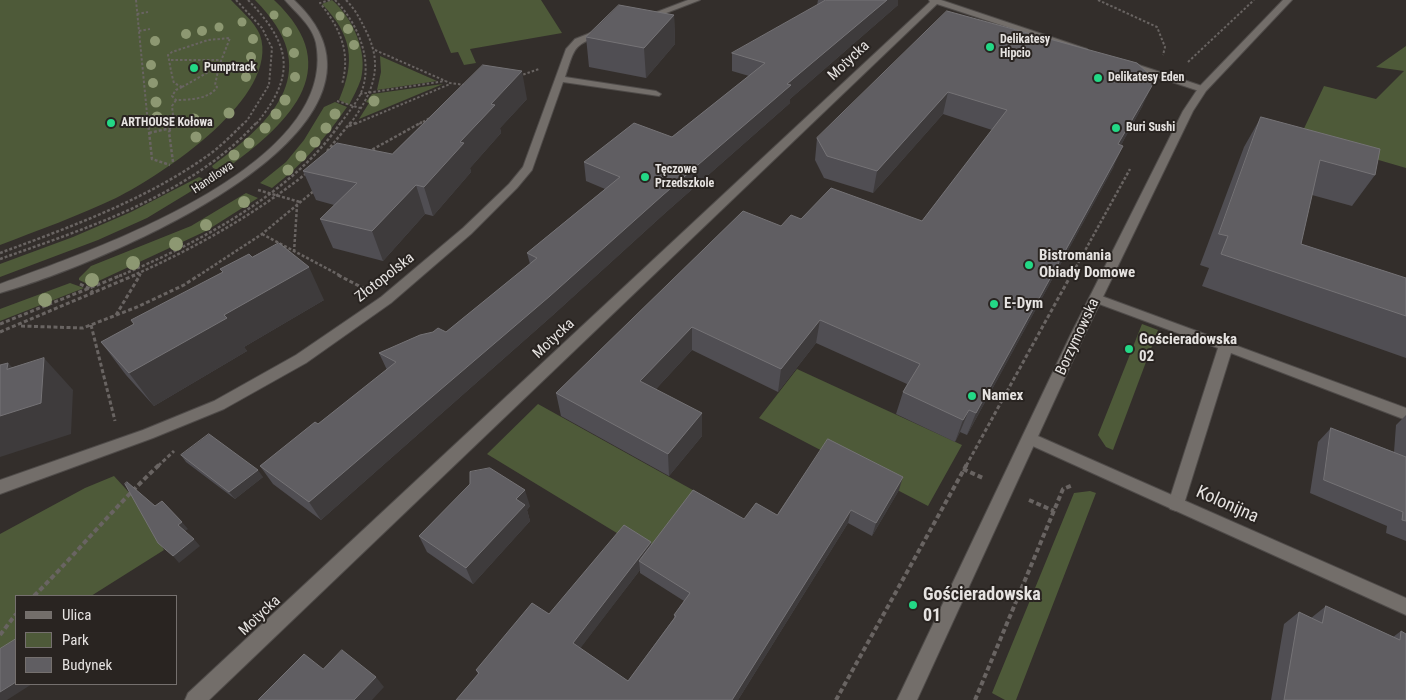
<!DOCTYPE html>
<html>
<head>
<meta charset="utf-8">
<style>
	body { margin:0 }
	#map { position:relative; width:1406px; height:700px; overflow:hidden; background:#332e2b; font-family:"Roboto Condensed",sans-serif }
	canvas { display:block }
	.legend { position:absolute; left:15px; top:595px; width:162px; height:90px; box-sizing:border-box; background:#292421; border:1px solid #75706e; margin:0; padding:6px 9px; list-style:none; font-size:15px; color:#e6e3e1 }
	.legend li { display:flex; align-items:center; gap:10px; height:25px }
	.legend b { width:25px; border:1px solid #75706e }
</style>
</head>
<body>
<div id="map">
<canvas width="1406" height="700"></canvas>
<ul class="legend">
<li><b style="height:6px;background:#736e6a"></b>Ulica</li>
<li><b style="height:14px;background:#4e5a39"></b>Park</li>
<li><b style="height:14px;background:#605e62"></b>Budynek</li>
</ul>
</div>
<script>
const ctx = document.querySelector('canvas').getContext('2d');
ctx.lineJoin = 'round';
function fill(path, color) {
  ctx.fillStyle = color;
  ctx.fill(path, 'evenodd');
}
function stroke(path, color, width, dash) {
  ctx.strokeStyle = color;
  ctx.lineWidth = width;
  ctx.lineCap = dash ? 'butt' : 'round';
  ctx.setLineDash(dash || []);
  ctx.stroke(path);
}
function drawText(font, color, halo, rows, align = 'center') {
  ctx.font = font + ' "Roboto Condensed",sans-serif';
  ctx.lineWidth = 4;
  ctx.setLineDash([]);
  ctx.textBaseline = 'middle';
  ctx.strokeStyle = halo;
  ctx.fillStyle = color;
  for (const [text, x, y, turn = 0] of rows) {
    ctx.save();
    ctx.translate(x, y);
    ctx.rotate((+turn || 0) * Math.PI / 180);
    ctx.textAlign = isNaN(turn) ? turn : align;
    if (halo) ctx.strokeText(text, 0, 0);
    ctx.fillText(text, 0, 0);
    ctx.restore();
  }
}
fill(new Path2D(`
	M0,0H231C240,10 255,22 260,35C281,97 162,175 116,198C78,216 39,230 0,245Z
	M255,0H274C350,71 285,126 222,172L213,168L212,166C276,119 325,70 255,0Z
	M332,0C353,18 368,52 361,79C358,88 353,97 349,105L339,100C356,61 352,35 322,4Z
	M429,0H541L562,33L470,49L476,63L464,65L458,52L451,53Z
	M1406,46V168L1300,137L1324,86L1376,99L1404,71L1376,67Z
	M380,56L437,81L377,90L381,72Z
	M443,84L359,119L369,103L366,102L372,94Z
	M335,102L347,107C324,140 304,163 272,188L260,183L286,162L304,140L324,107Z
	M199,177L208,181L147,218L98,240L0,277V264L73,237L131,212Z
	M246,193L258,198L206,231L90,285L79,280V278L91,266L191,226Z
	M70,283L84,288L0,321V309Z
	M1142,324L1158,330L1113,450L1106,447L1098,435Z
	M797,369L962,445L928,506L759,418Z
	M538,404L700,494L653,555L487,454Z
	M114,476L136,500L164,550L91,596H16V643L0,653V534L85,488Z
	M1090,491L1096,493L1016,700H1005L992,693L1074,493Z`), '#4e5a39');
const service = new Path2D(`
	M1096,294L1406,408V420L1231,353L1184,504L1182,509L1176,511L1170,509L1168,504L1218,348L1091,301L1090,298L1091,295Z`);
const minor = new Path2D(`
	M688,0H700L648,20L641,18Z
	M929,0H941L1087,49L1086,51H1080L937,4L209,700H185L188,693L930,2Z
	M603,28L606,29V33C573,46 576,44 565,77L656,91L661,94L659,96L563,82L532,170L517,188L471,234L391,303L306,363L224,409L153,438L0,494V480L143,430L214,401L296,355L381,297L463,228L509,184L523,167L566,49L575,39Z
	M1127,61L1205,87L1207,89L1202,92L1124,66V62Z
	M1031,433L1406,598V615L1026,443L1023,439L1026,435Z`);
const tertiary = new Path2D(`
	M285,0H294C434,131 90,268 0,293V284C88,252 340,167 316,43C312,25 296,13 285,0Z
	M1283,0H1292L1206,91L1193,111L1084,336L917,700H897L1070,336L1183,111L1199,87Z`);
stroke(service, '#4f4b49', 2);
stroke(minor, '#4f4b49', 2);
stroke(tertiary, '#4f4b49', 2);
stroke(new Path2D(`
	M136,0L148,124
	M236,0L262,28L272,48L269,85L248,119L244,124
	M248,0C291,44 297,75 256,124
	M330,0L320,3C340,28 351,52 342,84
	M335,0C358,23 375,63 360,95C355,105 347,114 340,124
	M346,0C356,10 361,21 367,33C384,68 372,94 350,124
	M1098,0L1157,27L1165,47L1163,55
	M137,14L148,12
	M139,31L150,29
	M375,50L450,83L465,85
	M171,60H220
	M1188,62L1254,0
	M519,76L539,69
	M182,87L176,90L172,96L176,100C189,100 210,99 217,87L215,85L219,66
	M182,87L174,83C171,73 170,64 168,55L172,52L208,40L230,38L219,66
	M182,87L219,66
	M360,94L445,81
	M337,101L360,108
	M174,124L172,106L176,100
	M355,124L450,84
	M419,124L433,116`), '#696462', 2, [2.5, 2]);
stroke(new Path2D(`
	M148,122L152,159L170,165
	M349,126L358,122
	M149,133L171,128
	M327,151L351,122
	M368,152L422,122
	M173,162L169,132L174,122
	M258,190L300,202
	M262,234L341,276
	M294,252L297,206
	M0,253C73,226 151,198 214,151C225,142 235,132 245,122
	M0,259C90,227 191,195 257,122
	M119,276C195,245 295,192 341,122
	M132,276C195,248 254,215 308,172
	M139,276L141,273
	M198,276L262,234L315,190
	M1071,276L1130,169`), '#696462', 2.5, [3, 2]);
stroke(new Path2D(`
	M338,275L363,288
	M80,284L90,289L93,293
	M116,315L140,275
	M0,324L122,275
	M91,325L115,421
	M21,326L83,328L137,307L184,285L199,275
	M0,332L135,275
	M158,466L174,451
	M966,466L1071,275`), '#696462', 3, [4, 2.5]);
stroke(new Path2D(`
	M963,469L983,478
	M1029,500L1054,511
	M34,596C77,553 115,506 160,464
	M0,635L16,614
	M836,700L967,464
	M975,700L1063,489L1073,485`), '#696462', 4, [5, 3]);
fill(service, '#736e6a');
fill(minor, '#736e6a');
fill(tertiary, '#736e6a');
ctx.fillStyle = '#8d9872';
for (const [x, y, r] of [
	[274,15,4.5],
	[340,16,4.5],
	[242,22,4.5],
	[219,27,4.5],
	[348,29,5],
	[202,31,5],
	[287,32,5],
	[186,34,5],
	[253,39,5],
	[155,41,5],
	[354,45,5],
	[294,53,5],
	[251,57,5],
	[151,65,5],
	[246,77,5],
	[295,77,5],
	[153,83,5],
	[285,100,5.5],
	[374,101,5.5],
	[156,102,5.5],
	[229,113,5.5],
	[276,114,5.5],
	[335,114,5.5],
	[157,117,5.5],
	[194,119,5.5],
	[265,128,5.5],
	[326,128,5.5],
	[196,137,5.5],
	[315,142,5.5],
	[249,143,5.5],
	[234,155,5.5],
	[301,156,5.5],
	[288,170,5.5],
	[244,202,6],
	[206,225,6],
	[176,244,7],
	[133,263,7],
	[92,280,7],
	[45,300,7]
]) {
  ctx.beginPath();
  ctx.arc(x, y, r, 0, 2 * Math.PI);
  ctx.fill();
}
fill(new Path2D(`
	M818,0H898V5L790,99V103L664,214L553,315L321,520L273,484L260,466L318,424L387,370L379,353L446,332L530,264L527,253L605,189L586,181L584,162L672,137L749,76L732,71V53L817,5Z
	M947,11L1143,105L1121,145L1113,168L967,435L960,432L955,442L896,414L903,392L907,384L816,343L778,392L692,350L656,389L702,436L669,476L561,416L556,393L781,226L922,221L992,130L943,114L873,193L824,178L815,160L817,138Z
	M674,15L675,44L646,78L589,67L586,37Z
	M527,99L500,128L501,133L470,168L471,172L433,216L425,214L383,261L333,248L320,219L334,205L316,200L303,171L392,154Z
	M1261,117L1375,175L1352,206L1312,195L1301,244L1406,278V358L1202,286L1209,268L1200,265L1244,147Z
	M220,269L324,300L244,347L247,351L154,406L126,375L101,342L134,325L223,272Z
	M1406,415V541L1386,533L1387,526L1310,493L1318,442L1331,428L1394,452L1396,425Z
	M181,455L263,477L235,499L186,462Z
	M899,490L872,536L848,523L738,700H456L478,674L476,670L549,614L651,544L744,519L777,515ZM640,570V573L684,601L674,615V618L628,681L580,648Z
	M530,506L527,510L530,521L473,584L427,552L419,536Z
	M1326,606L1393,637L1401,631L1406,700H1271L1284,624L1299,612L1311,618Z`), '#504e53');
fill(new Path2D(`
	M887,0H898V5L790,99V103L664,214L553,315L321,520L309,502L787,84Z
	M674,15L675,44L646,78L644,48Z
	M522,71L527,99L500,128L501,133L470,168L471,172L433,216L424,187L491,104Z
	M1153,84L1143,105L1109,167L1118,144Z
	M948,92L943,114L873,193L877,171Z
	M1123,146L1113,168L967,435L976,413Z
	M416,185L425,214L383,261L372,231Z
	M309,267L324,300L244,347L247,351L154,406L129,373L224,315Z
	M820,320L816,343L778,392L781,369Z
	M692,327V350L642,404L640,381Z
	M44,358L73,390L71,434L0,457V416Z
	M8,363L38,394L7,369Z
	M969,410L960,432L955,442L963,420Z
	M702,413V436L669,476L668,454Z
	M258,470L263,477L235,499L229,492Z
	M903,477L899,490L872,536L876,523Z
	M525,490L530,506L527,510L530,521L473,584L466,568L516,499Z
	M851,510L848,523L738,700H732Z
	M182,522L188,529L184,532L178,525Z
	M194,539L200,546L179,563L173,556Z
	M651,542L652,554L639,561L640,570L576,654L573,643Z
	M376,677L384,687L372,700H354Z
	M16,682V684H32L7,700H0V692Z`), '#3e3b3c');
const building = new Path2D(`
	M826,0H887L787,84L791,85L663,195L550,296L309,502L260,466L315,422L318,424L396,362L379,353L420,335L433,332L438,328L446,332L537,258L527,253L620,177L584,162L634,123L672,137L765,63L732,53Z
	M619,5L674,15L644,48L586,37Z
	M947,11L1137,63L1147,72L1153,84L1118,144L1123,146L976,413L969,410L963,420L903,392L920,364L820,320L781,369L692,327L640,381L702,413L668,454L556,393L743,211L781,226L791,215L801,219L831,188L922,221L1007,110L948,92L877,171L827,156L817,138Z
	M483,65L522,71L491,104L495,105L460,142L464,143L424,187L416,185L372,231L320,219L357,183L303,171L337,143L392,154Z
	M1261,117L1380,149L1375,175L1320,160L1301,244L1406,278V316L1221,254L1228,236L1219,234Z
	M279,243L309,267L224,315L227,318L129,373L101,342L134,324L131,320L223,272L220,269L249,254L252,257Z
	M44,358L41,403L0,416V365L8,363L7,369Z
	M1331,428L1406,457V521L1402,520L1403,512L1324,480Z
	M209,434L258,470L229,492L181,455Z
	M828,439L903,477L876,523L851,510L732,700H456L479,673L476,670L532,603L549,614L624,525L651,542L573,643L628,681L676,616L674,615L690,593L639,561L693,490L744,519L756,503L777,515Z
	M490,468L525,490L516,499L525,505L466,568L419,536L470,484V472Z
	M127,482L155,506L162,501L182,522L178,525L194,539L173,556L158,543L125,484Z
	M1326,606L1400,640L1401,631L1406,634V700H1284L1299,612L1322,623Z
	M16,639V682L0,692V649Z
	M342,650L376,677L354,700H258L304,654L323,669Z`);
fill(building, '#605e62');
stroke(building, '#757376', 1);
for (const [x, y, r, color] of [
	[990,47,5,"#23d886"],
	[194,68,5,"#23d886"],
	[1098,78,5,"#23d886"],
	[111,123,5,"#23d886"],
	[1116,128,5,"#23d886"],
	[645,177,5,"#23d886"],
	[1029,265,5,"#23d886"],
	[994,304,5,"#23d886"],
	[1129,349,5,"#23d886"],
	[972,396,5,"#23d886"],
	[913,605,5,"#23d886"]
]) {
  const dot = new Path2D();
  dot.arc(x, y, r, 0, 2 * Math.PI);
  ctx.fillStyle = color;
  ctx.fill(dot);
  stroke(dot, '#292421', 2);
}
drawText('bold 12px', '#e6e3e1', '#292421', [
	["Delikatesy",1000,40],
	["Hipcio",1000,54],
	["Pumptrack",204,68],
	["Delikatesy Eden",1108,78],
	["ARTHOUSE Kołowa",121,123],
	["Buri Sushi",1126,128],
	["Tęczowe",655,170],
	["Przedszkole",655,184]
], 'left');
drawText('12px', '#e6e3e1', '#292421', [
	["Handlowa",213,178,-34]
]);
drawText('15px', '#e6e3e1', '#292421', [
	["Motycka",849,61,-43],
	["Złotopolska",385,278,-38],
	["Borzymowska",1078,337,-65],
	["Motycka",554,339,-43],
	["Motycka",260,616,-43]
]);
drawText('bold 15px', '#e6e3e1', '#292421', [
	["Bistromania",1039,256],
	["Obiady Domowe",1039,273],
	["E-Dym",1004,304],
	["Gościeradowska",1139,340],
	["02",1139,357],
	["Namex",982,396]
], 'left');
drawText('18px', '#e6e3e1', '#292421', [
	["Kolonijna",1227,505,24]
]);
drawText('bold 18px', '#e6e3e1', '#292421', [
	["Gościeradowska",923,595],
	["01",923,616]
], 'left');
</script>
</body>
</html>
